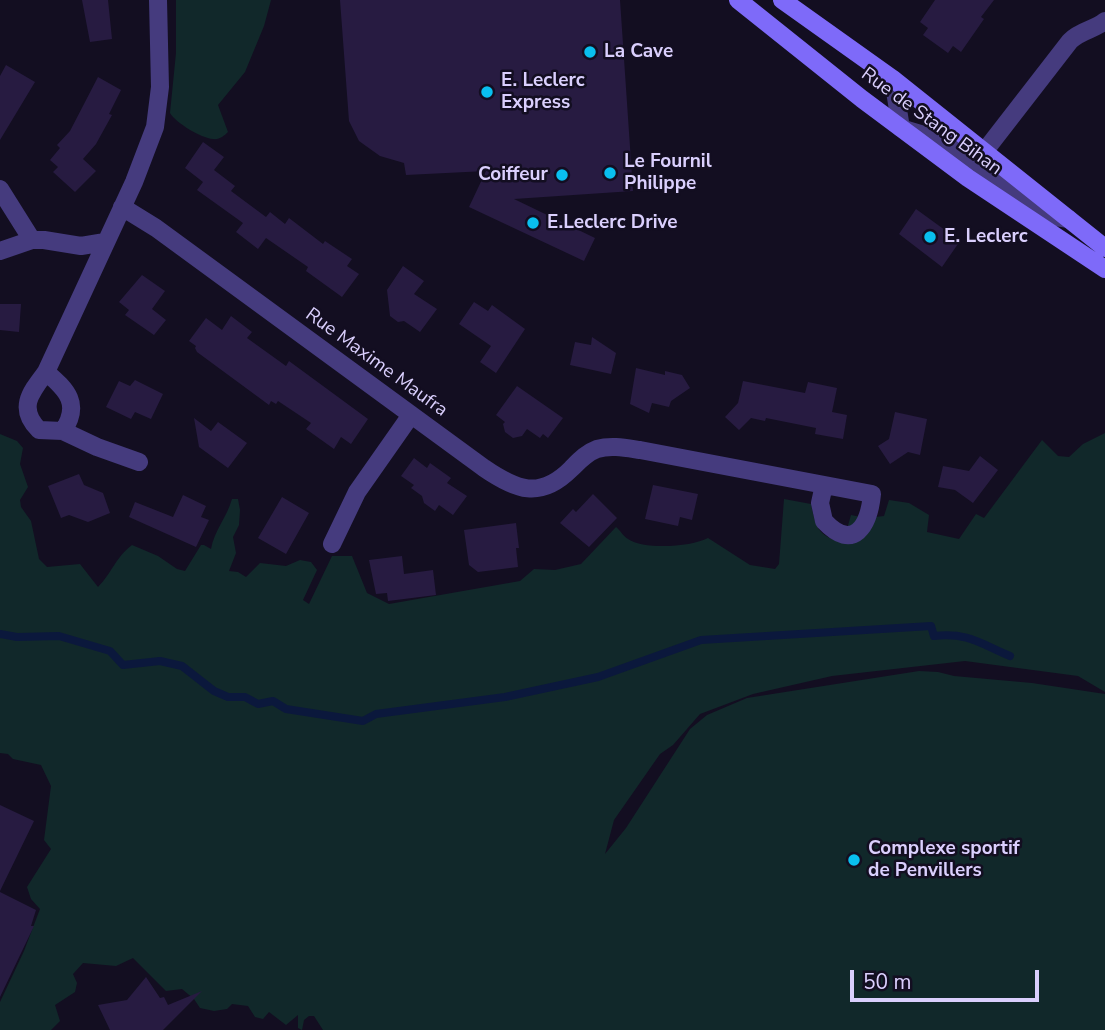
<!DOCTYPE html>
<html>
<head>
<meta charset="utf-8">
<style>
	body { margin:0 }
	#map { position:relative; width:1105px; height:1030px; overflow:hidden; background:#130e21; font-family:"Nunito Sans",sans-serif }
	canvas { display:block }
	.scale { position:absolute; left:850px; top:970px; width:189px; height:32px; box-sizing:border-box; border:4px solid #dacffd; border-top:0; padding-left:9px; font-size:21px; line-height:24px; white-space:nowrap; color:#dacffd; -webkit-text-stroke:5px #130e21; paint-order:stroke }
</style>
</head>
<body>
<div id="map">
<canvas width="1105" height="1030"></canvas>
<div class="scale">50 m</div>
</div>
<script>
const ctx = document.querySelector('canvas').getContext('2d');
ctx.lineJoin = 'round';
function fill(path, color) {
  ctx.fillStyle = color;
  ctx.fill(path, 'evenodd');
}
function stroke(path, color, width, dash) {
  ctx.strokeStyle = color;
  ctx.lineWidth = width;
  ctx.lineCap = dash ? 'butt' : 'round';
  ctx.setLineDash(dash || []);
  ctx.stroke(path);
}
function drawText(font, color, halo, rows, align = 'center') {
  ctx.font = font + ' "Nunito Sans",sans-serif';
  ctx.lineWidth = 5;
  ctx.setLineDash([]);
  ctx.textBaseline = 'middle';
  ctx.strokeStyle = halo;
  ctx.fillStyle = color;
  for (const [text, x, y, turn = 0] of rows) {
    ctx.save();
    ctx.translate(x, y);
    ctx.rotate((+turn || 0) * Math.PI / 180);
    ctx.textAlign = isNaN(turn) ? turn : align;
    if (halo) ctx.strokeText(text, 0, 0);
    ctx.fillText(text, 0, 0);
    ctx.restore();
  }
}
fill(new Path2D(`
	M176,0H271L264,26L245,72L218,105L228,132C224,136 219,140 213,139C201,138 176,123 170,113L176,53Z
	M1105,433V692L1078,676L965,661L832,676L753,694L700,714L673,745L660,754L614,820L605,854L626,828L690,729L707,715L747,698L919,671L938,672L954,676L1032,683L1105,694V1030H323L314,1016H309L304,1020L302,1030L298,1028V1015L286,1025L269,1012L263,1019L255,1017L248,1006L232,1004L227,1009L214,1011L200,1008L194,999L182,989L166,991L133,958L116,966L83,963L73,974L77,983L75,992L55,1005L60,1021L51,1030H0V1002L24,951L40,909L31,899L27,887L51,849L44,840L51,786L41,765L13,759L8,754L0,753V434L17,441L23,448L20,464L28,487L20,500L21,507L31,521L39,559L47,567L80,564L98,587C112,573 115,558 132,545L158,556L177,569L185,571L201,545H204L211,549C214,531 227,517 232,499H238L240,510L239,525L233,537L236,553L229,571L238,572L246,577L260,563L286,566L300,560L311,562L317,570L303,600L309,604L332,556H352L367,593L389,604L520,581L534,569L555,570L581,564L616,527C620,530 623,536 628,539C644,550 691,547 708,538L750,565L775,569L779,564L784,499L811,504C816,528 817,535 843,543L851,515L866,518L884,516L889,500L909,503L929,515L927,532L959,539L976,514L984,518L1042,440L1058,456L1069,457L1083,444Z`), '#11282a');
stroke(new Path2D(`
	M0,634L17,637L59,636L110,651L123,665L160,661L182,666L214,691L228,697H245L258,704L273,701L286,709L363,721L376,714L505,697L598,677L701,640L931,626L934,636C968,632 981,644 1010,656`), '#0b183c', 8);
fill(new Path2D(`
	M82,0H108L112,39L90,42Z
	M340,0H620L633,191L514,199L595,238L584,261L469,207L486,171L406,175L404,163L380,156L359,141L349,121Z
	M935,0H994L981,17L984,19L961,52L953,46L948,53L923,35L928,28L920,22Z
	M6,65L35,82L0,140V76Z
	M98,77L121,90L109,114L112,115L96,144L83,159L96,171L75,192L53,172L58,167L50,160L60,148L57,145L70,131Z
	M203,142L224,157L214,170L235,186L231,191L266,217L270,212L285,224L289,218L323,244L325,241L352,259L347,266L359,274L342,297L306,271L308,267L266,238L258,249L236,232L243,223L197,190L203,182L185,168Z
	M916,209L960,241L942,267L899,234Z
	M403,266L424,281L414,294L437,309L420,332L404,321L398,322L390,316L387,290Z
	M142,275L165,291L152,309L166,320L154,335L125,315L129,310L119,302Z
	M474,302L488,311L492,305L525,329L496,373L480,362L491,346L459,324Z
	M0,304H21L19,332L0,330Z
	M231,316L252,332L247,338L286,366L289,361L368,419L351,444L341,437L334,449L306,429L311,423L278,401L276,404L271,401L269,405L197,352L195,348L196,346L189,341L206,318L222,330Z
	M592,337L616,353L611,374L570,365L575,342L591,345Z
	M636,368L665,375V371L682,375L690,388L671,401L669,407L652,403L649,413L630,404Z
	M135,380L163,394L151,419L135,412L131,419L106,407L119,381L130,386Z
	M743,381L805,393L808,382L837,388L832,412L847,415L843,439L815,434L816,428L766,418L765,421L751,418L739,430L725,417L738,403Z
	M517,386L563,418L548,438L543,434L540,438L527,429L522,436L513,438L505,432L503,424L505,422L496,415Z
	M895,412L927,419L920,455L908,452L890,464L878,446L889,439Z
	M194,418L211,431L218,422L247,443L228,468L199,447Z
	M980,456L998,470L973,503L955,490L938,487L943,466L969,471Z
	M414,458L427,468L430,463L451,478L447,483L467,496L453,515L439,505L435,511L424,503L422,496L411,488L414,485L401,476Z
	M79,474L84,485L103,493L110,513L88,522L69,515L61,518L48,486Z
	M653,485L698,494L692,520L680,517L678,526L645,519Z
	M593,494L617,518L589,547L560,523L573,509L576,512Z
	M183,495L206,506L201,517L209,520L196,547L129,517L135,502L173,517Z
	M282,497L309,513L286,554L258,538Z
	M516,523L519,548H516L518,567L478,572L469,565L464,530Z
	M402,556L404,574L433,570L436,595L388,601L387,593L376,594L369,560Z
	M0,805L34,821L0,891Z
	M0,892L36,910L31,926H34L0,997Z
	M146,977L160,998L164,997L168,1005L202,991L163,1030H110L98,1005L127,1000Z`), '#271b41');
stroke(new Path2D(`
	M893,79L901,128L941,140L1040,212L1049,216L1069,219
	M984,152L1070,41C1081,30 1094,30 1105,21
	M0,189L32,240
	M122,207L156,228L484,468C516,490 540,500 571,469C579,461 586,453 597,449C611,445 626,448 640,450L872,494C869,525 854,553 824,521L820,503L824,485
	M0,251L32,240H44L81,246L105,242
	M46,372C67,390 81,404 63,431
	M139,462L97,447L63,431L39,430C17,408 31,392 46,372L134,182L155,127L160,87L158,0
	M332,544L357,492L411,415`), '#453b7e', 18);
stroke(new Path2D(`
	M738,0L862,99L968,178L1105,269
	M782,0L893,79L1105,248`), '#7e6af9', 18);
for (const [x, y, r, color] of [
	[590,52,7,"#09bfef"],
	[487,92,7,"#09bfef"],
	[610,173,7,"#09bfef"],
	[562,175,7,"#09bfef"],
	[533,223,7,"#09bfef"],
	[930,237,7,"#09bfef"],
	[854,860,7,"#09bfef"]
]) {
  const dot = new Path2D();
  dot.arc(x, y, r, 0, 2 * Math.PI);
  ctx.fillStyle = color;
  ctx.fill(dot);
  stroke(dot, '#130e21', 2.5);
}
drawText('bold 19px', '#dacffd', '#130e21', [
	["La Cave",604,52],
	["E. Leclerc",501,81],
	["Express",501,103],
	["Le Fournil",624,162],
	["Philippe",624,184],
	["Coiffeur",548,175,"right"],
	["E.Leclerc Drive",547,223],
	["E. Leclerc",944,237],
	["Complexe sportif",868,849],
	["de Penvillers",868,871]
], 'left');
drawText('19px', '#dacffd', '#130e21', [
	["Rue de Stang Bihan",931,122,36],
	["Rue Maxime Maufra",376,363,36]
]);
</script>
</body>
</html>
